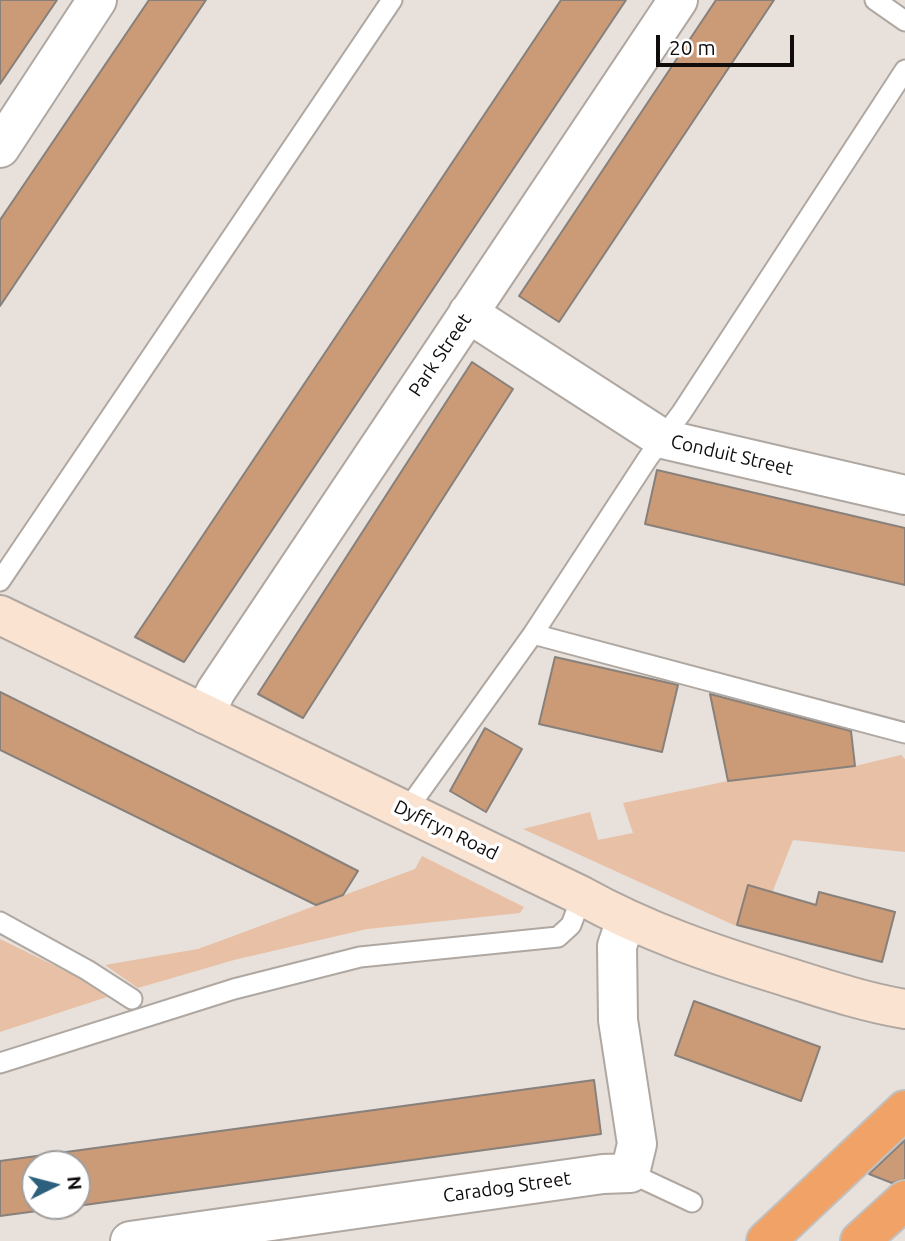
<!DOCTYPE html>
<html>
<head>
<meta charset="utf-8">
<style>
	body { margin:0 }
	#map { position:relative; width:905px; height:1241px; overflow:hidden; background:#e8e0da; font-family:Ubuntu,sans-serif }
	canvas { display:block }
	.north { position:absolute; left:21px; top:1150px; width:70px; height:70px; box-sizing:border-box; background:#fff; border:2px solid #9f9e9d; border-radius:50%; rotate:84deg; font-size:19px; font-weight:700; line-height:28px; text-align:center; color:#0f0c0b }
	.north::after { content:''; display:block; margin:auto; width:24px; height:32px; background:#2c607c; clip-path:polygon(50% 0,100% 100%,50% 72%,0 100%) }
	.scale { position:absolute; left:656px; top:35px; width:138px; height:32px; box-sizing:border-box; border:4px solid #0f0c0b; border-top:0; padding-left:9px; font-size:21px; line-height:24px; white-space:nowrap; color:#0f0c0b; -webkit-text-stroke:5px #fff; paint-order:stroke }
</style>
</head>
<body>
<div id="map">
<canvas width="905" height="1241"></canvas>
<div class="north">N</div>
<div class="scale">20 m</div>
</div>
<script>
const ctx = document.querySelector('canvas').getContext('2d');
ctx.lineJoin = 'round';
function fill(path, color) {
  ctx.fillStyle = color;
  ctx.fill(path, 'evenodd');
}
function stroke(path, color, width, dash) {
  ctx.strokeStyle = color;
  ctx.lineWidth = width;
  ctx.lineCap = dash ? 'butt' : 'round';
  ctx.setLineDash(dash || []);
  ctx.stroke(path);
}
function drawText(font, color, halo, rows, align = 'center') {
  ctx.font = font + ' Ubuntu,sans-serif';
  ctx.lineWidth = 7;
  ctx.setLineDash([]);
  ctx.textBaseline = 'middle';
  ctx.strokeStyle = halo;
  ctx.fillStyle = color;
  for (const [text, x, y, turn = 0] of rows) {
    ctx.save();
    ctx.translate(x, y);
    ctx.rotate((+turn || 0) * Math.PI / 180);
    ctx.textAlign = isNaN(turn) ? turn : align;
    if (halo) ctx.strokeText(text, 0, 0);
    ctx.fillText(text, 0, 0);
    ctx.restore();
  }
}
fill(new Path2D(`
	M901,755L905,759V852L793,840L772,893L748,886L736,926L523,829L590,812L598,840L633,833L623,803L728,781L855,766Z
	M422,856L524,907L520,913L367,929L234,960L138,988L105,965L198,949L415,869Z
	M0,939L80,978L107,997L0,1032Z`), '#e7c0a5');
const building = new Path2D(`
	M0,0H57L0,84Z
	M149,0H206L0,306V220Z
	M561,0H626L184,662L135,637Z
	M716,0H774L559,322L519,296Z
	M472,362L513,389L429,520L303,718L258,694Z
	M657,470L905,528V585L645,524Z
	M555,657L678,685L662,752L539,724Z
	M0,692L286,834L358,871L343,895L316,905L0,750Z
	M710,694L851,731L855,766L728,781Z
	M485,728L522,749L486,812L450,791Z
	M748,885L816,905L819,892L895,912L882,962L737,925Z
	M694,1001L820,1047L801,1101L675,1055Z
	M594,1080L601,1134L77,1206V1164H35V1206H74L0,1216V1161Z
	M905,1140V1179L892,1183L869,1174Z`);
fill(building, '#cb9a76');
stroke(building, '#87807b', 2);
const lane = new Path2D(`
	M875,0L905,21
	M0,581L392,0
	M533,634L905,733
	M406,811L533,634L648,458L682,412L905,70
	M0,922L87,970L132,999
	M0,1063L234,989L360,957L558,937L571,925L582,896
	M630,1173L692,1202`);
const street = new Path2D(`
	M0,148L97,0
	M468,313L663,439L905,495
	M205,714L216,691L678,0
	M130,1241L603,1174L630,1173L637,1144L618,1020L617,946L626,920`);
const secondary = new Path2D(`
	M0,615L582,896C645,931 712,954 781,975C822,988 863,1002 905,1009`);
const highway = new Path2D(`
	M766,1241L905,1110
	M860,1241L905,1200`);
stroke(lane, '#afa7a1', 23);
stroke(street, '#afa7a1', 42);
stroke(secondary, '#afa7a1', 42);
stroke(highway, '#c1c0c0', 42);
stroke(lane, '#fff', 19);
stroke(street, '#fff', 38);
stroke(secondary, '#fbe3d1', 38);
stroke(highway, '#f1a367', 38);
drawText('19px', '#0f0c0b', '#fff', [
	["Park Street",440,355,-56],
	["Conduit Street",732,455,13],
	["Dyffryn Road",446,830,26],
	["Caradog Street",507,1187,-8]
]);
</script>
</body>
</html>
